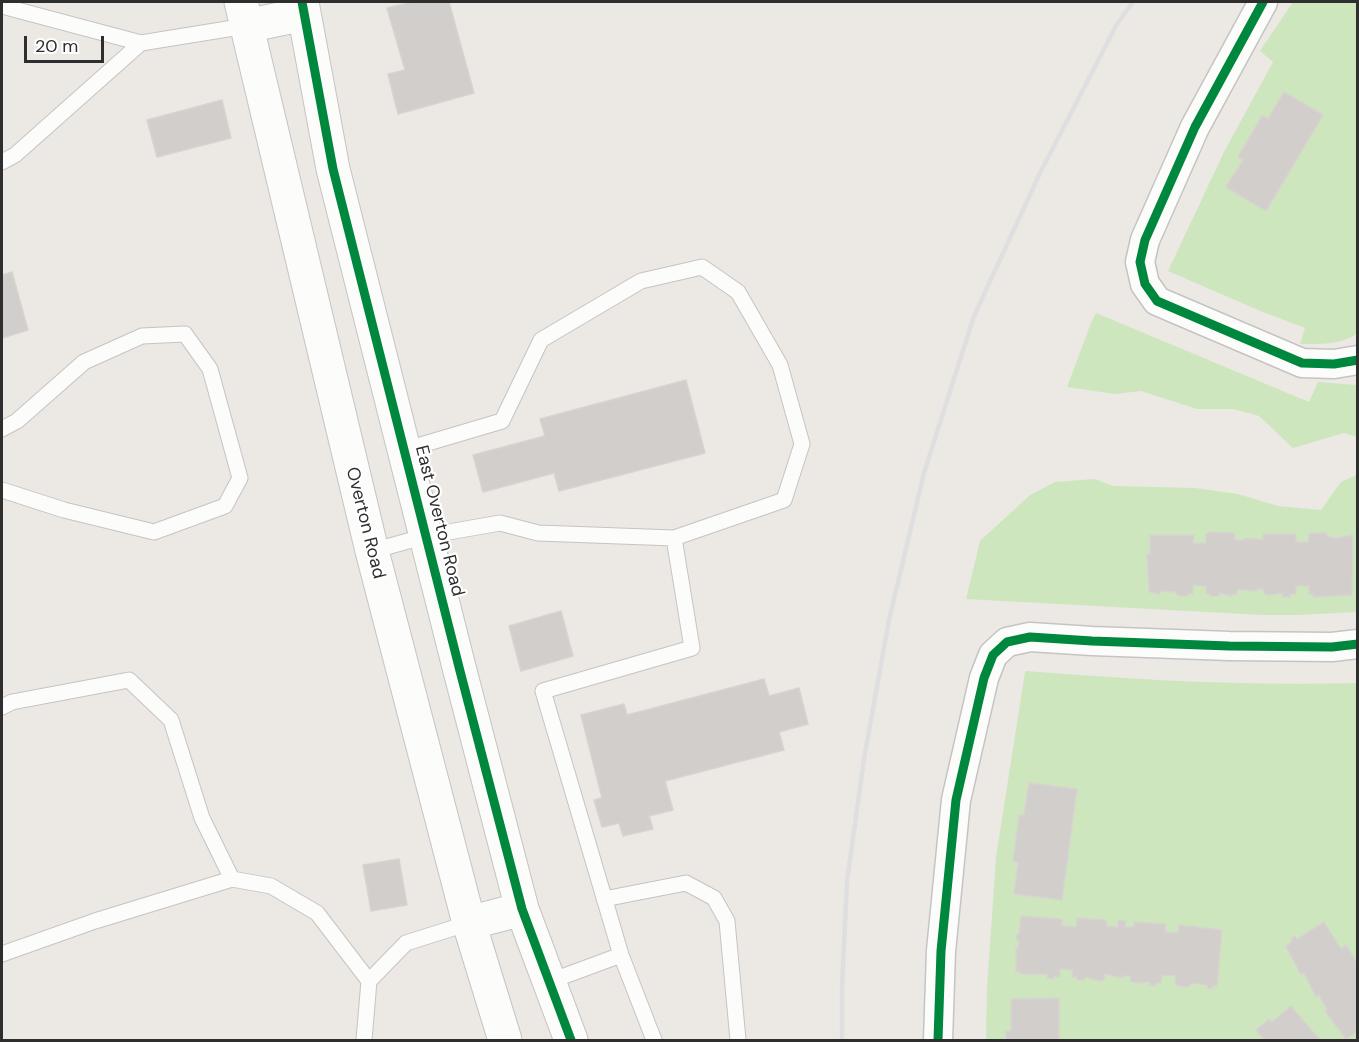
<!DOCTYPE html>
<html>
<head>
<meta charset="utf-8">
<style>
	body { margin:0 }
	#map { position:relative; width:1359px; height:1042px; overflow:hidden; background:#ece8e4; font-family:"DM Sans",sans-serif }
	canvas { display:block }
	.frame { position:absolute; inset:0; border:3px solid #2e2e2e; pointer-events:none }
	.scale { position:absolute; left:24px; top:36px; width:80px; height:27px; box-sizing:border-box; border:3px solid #2e2e2e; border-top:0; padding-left:8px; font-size:18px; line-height:21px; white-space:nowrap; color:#2e2e2e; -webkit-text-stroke:4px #fff; paint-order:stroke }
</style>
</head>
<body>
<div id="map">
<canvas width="1359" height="1042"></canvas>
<div class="frame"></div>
<div class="scale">20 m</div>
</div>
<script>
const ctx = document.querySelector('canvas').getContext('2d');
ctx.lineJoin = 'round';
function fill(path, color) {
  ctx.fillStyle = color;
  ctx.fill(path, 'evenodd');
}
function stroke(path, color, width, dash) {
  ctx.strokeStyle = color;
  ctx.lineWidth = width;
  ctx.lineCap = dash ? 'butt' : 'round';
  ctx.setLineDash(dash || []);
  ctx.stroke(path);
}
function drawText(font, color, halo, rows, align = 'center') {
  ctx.font = font + ' "DM Sans",sans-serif';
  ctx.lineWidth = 4.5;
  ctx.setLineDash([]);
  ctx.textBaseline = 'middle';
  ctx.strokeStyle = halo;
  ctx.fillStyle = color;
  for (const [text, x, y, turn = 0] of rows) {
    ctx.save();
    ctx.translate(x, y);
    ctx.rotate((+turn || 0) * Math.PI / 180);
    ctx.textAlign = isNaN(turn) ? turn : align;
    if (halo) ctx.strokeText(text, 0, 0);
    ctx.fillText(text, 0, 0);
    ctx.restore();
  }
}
fill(new Path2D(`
	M1293,2H1357V334C1339,345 1321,344 1300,344L1305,328L1258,310L1168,271L1224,152L1273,62L1260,51Z
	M1096,313L1309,402L1318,382L1357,385V437L1344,433L1293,448L1259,416L1233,409H1197L1141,391L1115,394L1067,387L1091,323Z
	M1357,475V612L1299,615H1262L966,599L980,541L1030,495L1055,482L1095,479L1113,486L1195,488L1238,494L1278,506L1321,510L1341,482Z
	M1027,671C1137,680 1247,686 1357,683V1040H986L987,988L996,857L1025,672Z`), '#cee6be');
const building = new Path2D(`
	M412,2H449L474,93L398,114L388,74L405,70L387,8Z
	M1284,92L1323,115L1266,211L1226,187L1243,160L1238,157L1262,116L1268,119Z
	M222,100L231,138L157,157L147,120Z
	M12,272L28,330L2,338V275Z
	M686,380L705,453L559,491L554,473L483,492L473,455L545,436L540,419Z
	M1211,532L1235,533V540H1245V538L1263,540V534H1296V542H1308L1309,533H1327V536L1335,538L1353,535L1352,595L1313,597V594H1309V586H1296V594H1290V597H1282L1283,593L1269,595L1264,594V589H1257L1256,591L1237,589V594H1232V596L1219,593V596H1210V594L1206,593V586L1193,585V594H1188V596H1179L1175,592L1160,591V594L1149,592L1147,554H1150V535H1194L1193,543H1206V534Z
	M561,611L573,656L521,671L509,626Z
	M764,679L769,696L799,688L808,724L779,732L784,750L665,781L673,810L649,816L653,829L623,836L619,823L602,827L594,800L602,798L581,715L624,704L627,715Z
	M1029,783L1077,789L1062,900L1014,894L1018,862L1013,861L1019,815H1024Z
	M399,859L407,905L371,911L363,865Z
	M1021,916L1062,919V926H1067L1076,927L1077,918L1107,920V926L1118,927V920L1126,921L1125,927H1134V922L1166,924L1165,932H1168L1178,933L1179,925L1222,930L1217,986H1212V989L1207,988V985L1192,983L1187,987L1179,986L1175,984L1176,976L1162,975L1161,983H1156V986L1149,985L1150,982L1135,983L1130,981L1131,976H1124L1123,978L1105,974L1104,980L1099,981L1085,977V980H1077V977H1072L1073,970L1060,969V977L1054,976V979L1047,978V974H1021V972H1016V947L1018,948L1019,940H1016L1017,934H1019Z
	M1324,922L1341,949L1346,945L1358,964V1031L1346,1039L1325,1011L1327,1010L1319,995L1316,997L1304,973L1301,975L1286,946L1292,942L1291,939L1295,936L1297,939Z
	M1059,998V1040H1006V1031H1011V999Z
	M1291,1006L1320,1040H1260L1263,1038L1256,1030L1269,1019L1272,1022Z`);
fill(building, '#d1cecb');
stroke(building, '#d7d4d0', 1.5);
const lane = new Path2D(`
	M2,6L141,43L246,26
	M2,162L15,155L141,43
	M2,429L17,421L84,362L142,336L185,334L210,369L240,478L225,506L154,532L64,510L2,490
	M404,450L502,421L541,340L641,281L702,267L738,292L780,365L802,444L784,500L674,538
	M372,551L426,536L500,523L538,533L674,538L692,648L543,691L621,955L548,982
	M2,707L12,702L129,680L171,720L202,818L232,879
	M604,899L686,883L714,898L727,921L738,1040
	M2,954L95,921L232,879L271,886L317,913L369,981
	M621,955L654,1040
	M364,1040L369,981L406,943L469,923`);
const street = new Path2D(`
	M1263,2L1195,127L1145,240L1140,262L1145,284L1157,301L1302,363L1334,364L1358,360
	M938,1040L941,951L956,800L984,678L993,655L1007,642L1030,637L1092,641L1229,646L1332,647L1358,644`);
const secondary = new Path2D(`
	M241,2L372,551L469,923L505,1040
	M302,2L333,169L460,671L522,909L571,1040
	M246,26L304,14
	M469,923L522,909`);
stroke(lane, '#c5c4c5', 17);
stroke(street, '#c5c4c5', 31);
stroke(secondary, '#c5c4c5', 35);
stroke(lane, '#fcfcfb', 15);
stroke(street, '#fcfcfb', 28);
stroke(secondary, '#fcfcfb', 33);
stroke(new Path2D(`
	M842,1040V987L847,881L864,759L889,620L924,473L974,316L1040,173L1117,24L1133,2`), '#dfdfe1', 4.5);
stroke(new Path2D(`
	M302,2L333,169L460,671L522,909L571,1040
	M1263,2L1195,127L1145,240L1140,262L1145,284L1157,301L1302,363L1334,364L1358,360
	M938,1040L941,951L956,800L984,678L993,655L1007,642L1030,637L1092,641L1229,646L1332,647L1358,644`), '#00873e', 9);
drawText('18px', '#2e2e2e', '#fff', [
	["East Overton Road",439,521,76],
	["Overton Road",365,523,76]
]);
</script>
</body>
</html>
